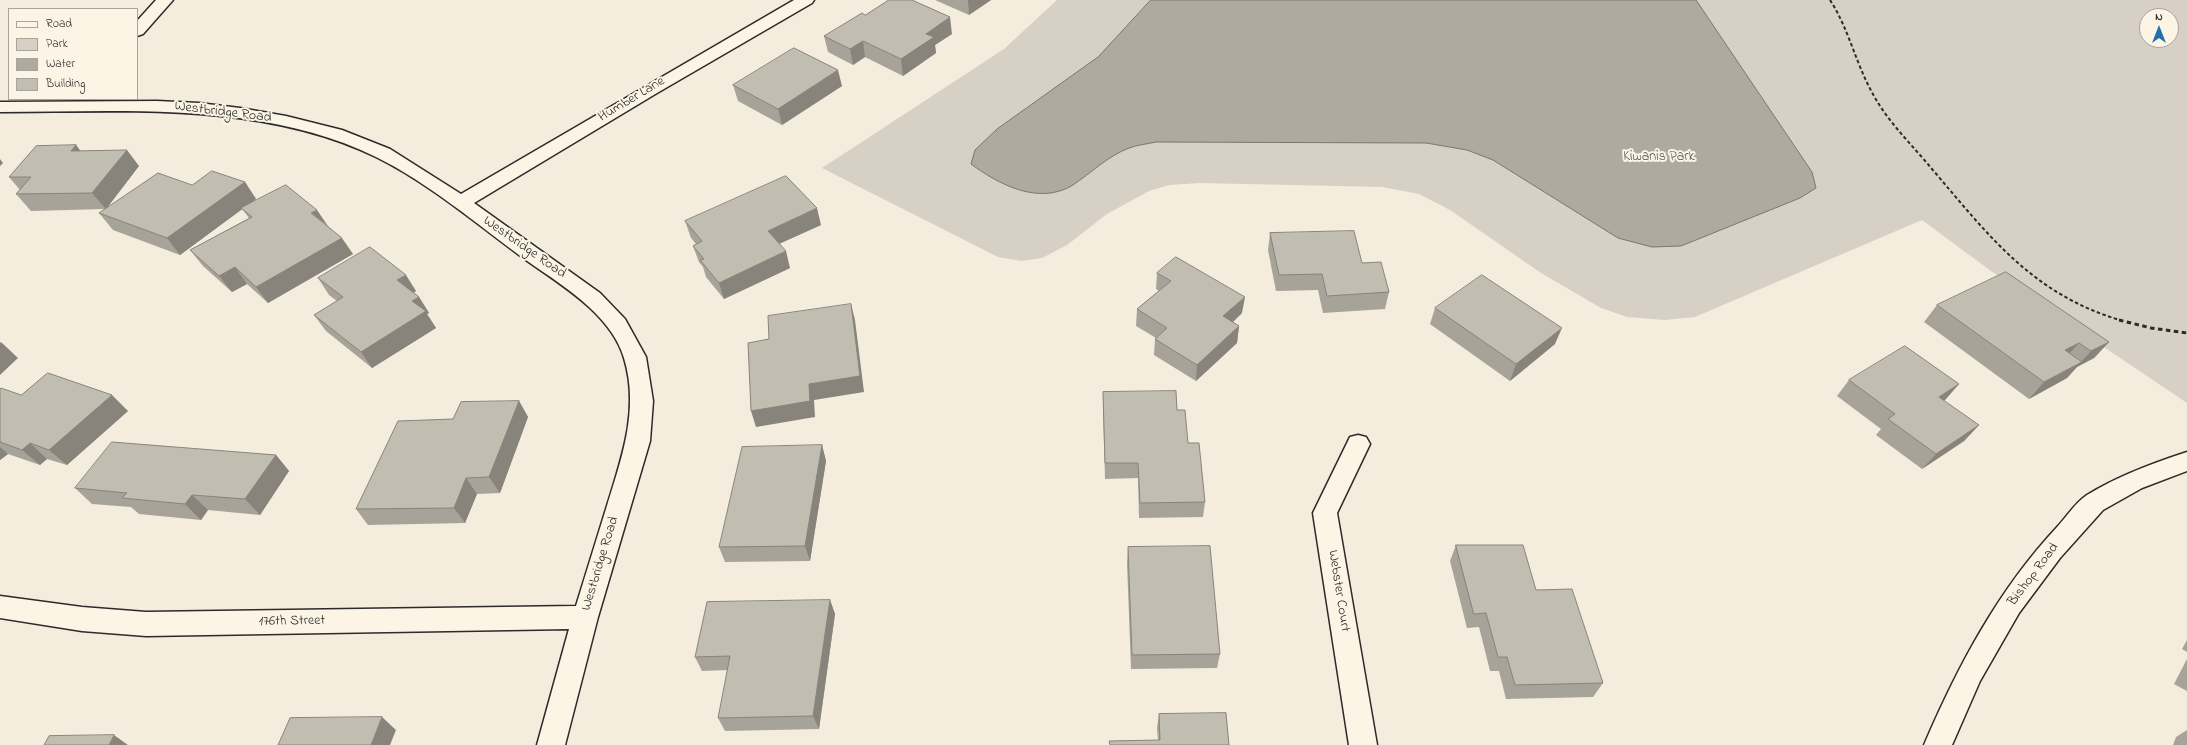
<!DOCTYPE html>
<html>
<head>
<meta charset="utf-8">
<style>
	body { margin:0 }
	#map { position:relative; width:2187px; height:745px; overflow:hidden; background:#f4edde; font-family:"Indie Flower",sans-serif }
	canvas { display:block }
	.legend { position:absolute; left:8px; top:8px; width:130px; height:92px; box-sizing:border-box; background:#fcf5e5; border:1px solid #a8a49b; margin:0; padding:5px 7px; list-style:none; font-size:12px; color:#2b2b2b }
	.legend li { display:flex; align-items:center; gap:8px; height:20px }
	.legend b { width:20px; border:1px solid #a8a49b }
	.north { position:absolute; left:2139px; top:8px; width:40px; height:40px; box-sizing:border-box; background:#fcf5e5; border:1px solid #a8a49b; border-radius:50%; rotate:0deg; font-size:11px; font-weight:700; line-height:16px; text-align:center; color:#2b2b2b }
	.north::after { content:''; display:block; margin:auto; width:14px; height:18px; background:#1f6fb2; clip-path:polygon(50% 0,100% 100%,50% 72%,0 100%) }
</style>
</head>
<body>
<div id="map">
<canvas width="2187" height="745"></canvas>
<ul class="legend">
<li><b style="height:5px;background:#fcf5e5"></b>Road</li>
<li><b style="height:11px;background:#d6d1c4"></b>Park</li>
<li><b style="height:11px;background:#afaaa0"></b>Water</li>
<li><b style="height:11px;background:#c2bdb1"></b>Building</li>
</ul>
<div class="north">N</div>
</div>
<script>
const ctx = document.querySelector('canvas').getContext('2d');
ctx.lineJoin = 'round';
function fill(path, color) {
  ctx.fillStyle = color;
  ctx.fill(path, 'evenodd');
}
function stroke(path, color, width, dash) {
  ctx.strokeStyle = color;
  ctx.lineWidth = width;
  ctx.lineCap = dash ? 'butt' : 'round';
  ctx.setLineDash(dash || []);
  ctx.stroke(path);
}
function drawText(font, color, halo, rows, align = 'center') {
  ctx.font = font + ' "Indie Flower",sans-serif';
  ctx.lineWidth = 4;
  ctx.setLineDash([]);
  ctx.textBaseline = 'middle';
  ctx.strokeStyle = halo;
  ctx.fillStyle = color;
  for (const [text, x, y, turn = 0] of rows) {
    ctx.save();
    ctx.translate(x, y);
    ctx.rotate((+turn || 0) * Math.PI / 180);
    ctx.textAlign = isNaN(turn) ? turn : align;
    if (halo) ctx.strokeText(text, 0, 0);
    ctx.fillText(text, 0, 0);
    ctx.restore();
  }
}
fill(new Path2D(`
	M1057,0H2187V403L1991,271L1922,220L1695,317L1665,320L1627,317L1601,308L1541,273L1450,210L1419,194L1382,187L1200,183L1169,185L1149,191L1107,214L1067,245L1042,258L1021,261L998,257L822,168L1004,49ZM2147,16H2171V40H2147Z`), '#d6d1c4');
const water = new Path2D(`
	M1151,0H1696L1812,172L1816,188L1800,198L1681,246L1652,247L1618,238L1493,160L1467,150L1426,143L1156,142C1147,144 1137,145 1129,148C1108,156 1091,173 1073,185C1039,206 998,184 971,164L975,150L997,129L1098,57Z`);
fill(water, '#afaaa0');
stroke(water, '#7a7771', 1);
const minor = new Path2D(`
	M156,0H173L143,34L137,36V21Z
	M794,0H814L812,3L657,93L474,203L600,293L625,319L646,357L653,401L650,441L598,617L565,745H537L569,629L146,636L82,631L0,618V596L82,607L146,612L576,606C586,573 596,541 606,509C621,460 640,410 624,358C611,313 558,283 523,258C477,224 427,182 376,157C261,101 124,112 0,112V102L157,101L199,103L240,108L286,116L342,130L390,149L461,194Z
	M1358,435L1366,437L1370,444L1337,513L1377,745H1349L1313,513L1350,437Z
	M2187,452V471L2142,488L2103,510L2060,558L2019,613L1980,681L1952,745H1924C1958,666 1998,590 2058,526C2067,516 2076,502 2087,495C2118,476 2153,463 2187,452Z`);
stroke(minor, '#2b2b2b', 3);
stroke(new Path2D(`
	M1830,0C1849,29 1856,65 1874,96C1889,123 1913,146 1932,169C1990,237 2033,295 2123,321`), '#2b2b2b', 2, [3.5, 2.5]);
stroke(new Path2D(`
	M2119,320L2151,328L2187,333`), '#2b2b2b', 3, [4.5, 3.5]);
fill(minor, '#fcf5e5');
fill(new Path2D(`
	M935,0H991L969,15Z
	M865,15L952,34L935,45L936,53L903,76L865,57L853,65L828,52L824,36Z
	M733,85L842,86L782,125L738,101Z
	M76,145L80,151L139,166L107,208L192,185L245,182L256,199L250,204L328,226L353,254L268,303L247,284L232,292L203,266L190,250L249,218L242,209L180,255L113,230L99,213L105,209L31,211L16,194L20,190L9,177Z
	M685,221L821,225L779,244L790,268L724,299L706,277L703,267L699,262L693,246L696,244L691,238Z
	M1270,233L1362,263L1389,292L1385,309L1323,313L1318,290L1276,291L1268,250Z
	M1157,273L1242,313L1233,322L1239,326L1237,343L1196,381L1154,355L1155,339L1156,338L1136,326L1137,309L1159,291L1156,289Z
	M318,278L416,291L414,293L419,297L429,313L427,314L436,328L372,368L326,331L314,315L337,301L329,295Z
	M1937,305L2109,342L2094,358L2077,367L2067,378L2029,399L1924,322Z
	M1435,308L1555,344L1510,381L1430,324Z
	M1849,380L1959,384L1944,401L1979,425L1964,441L1922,469L1876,435L1881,429L1837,396Z
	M0,389L21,395L128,411L67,465L47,459L40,465L8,454L0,460Z
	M1103,392L1177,410L1188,443L1205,502L1203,517L1139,518L1138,478L1105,479L1103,408Z
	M519,401L528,417L500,493L477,494L465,523L368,525L356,509L453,419Z
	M822,445L826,461L810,561L725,562L719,547Z
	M276,455L289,471L260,515L208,510L201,520L139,514L131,507L92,504L75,488Z
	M1456,545L1536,590L1603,683L1593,697L1506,699L1499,671H1490L1479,627L1467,628L1450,561Z
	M1128,547L1220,654L1217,668L1131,669L1127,563Z
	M830,600L835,614L819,729L725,731L718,718L728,670L702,671L695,657Z
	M2187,640V652L2182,649Z
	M2187,659V691L2174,684Z
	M1159,714L1229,745L1158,740L1157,728Z
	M2187,730V745H2173L2176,737Z`), '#a7a398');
fill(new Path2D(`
	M968,0H991L969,15Z
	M950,17L952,34L935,45L936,53L903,76L901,59L926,34Z
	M863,41L865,57L853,65L850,49Z
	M838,70L842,86L782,125L778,109Z
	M76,145L89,162L71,151Z
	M127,150L139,166L106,209L92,193Z
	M0,159L3,163L0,166Z
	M245,182L256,199L180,255L167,238Z
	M817,208L821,225L772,247L768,231Z
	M317,210L328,226L311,213Z
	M342,238L353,254L268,303L256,287Z
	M786,251L790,268L724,299L719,283Z
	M235,267L247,284L232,292L219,276Z
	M406,275L416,291L408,296L397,280Z
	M419,297L429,313L427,314L436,328L372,368L361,352L412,301Z
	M1245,297L1242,313L1221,333L1223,316Z
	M851,304L855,320L864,392L814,400L815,417L756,427L751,411L809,384Z
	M1239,326L1237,343L1196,381L1197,365Z
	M1562,328L1555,344L1510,381L1516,364Z
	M1,342L18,358L0,375V343Z
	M2109,342L2094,358L2077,367L2067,378L2029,399L2044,382L2080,363L2091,351Z
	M2079,343L2064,359L2065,350Z
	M1959,384L1945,400L1925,413L1939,397Z
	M112,395L128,411L67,465L49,450Z
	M519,401L528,417L500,493L489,477Z
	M1979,425L1964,441L1922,469L1936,454Z
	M30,443L47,459L40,465L22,450Z
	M822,445L826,461L810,561L805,546Z
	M0,447L8,454L0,460Z
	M276,455L289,471L260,515L245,499Z
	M466,478L477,494L465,523L454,508Z
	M192,495L208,510L201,520L185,504Z
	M830,600L835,614L819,729L813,716Z
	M382,717L396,730L390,745H371Z
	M114,735L128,745H109Z`), '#88847c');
const building = new Path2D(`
	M889,0H912L950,17L926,34L934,37L901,59L863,41L850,49L824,36L862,13L865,15Z
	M794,48L838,70L778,109L733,85Z
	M76,145L71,151L127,150L92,193L16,194L31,177H9L36,146Z
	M212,171L245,182L167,238L99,213L158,173L192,185Z
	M786,176L817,208L768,231L786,251L719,283L700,260L704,259L693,246L702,241L685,221Z
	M286,185L317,210L311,213L342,238L256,287L235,267L219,276L190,250L252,217L241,208Z
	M1354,231L1362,263L1381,262L1389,292L1327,296L1322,274L1279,275L1270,233Z
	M370,247L406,275L397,280L419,297L412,301L426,311L361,352L314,315L343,297L318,278Z
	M1176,257L1245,297L1223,316L1239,326L1197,365L1155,339L1167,328L1137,309L1171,281L1157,273Z
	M2006,272L2109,342L2091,351L2079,343L2065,350L2082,362L2044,382L1937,305Z
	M1482,275L1562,328L1516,364L1435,308Z
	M851,304L860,376L809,384L810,401L751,411L748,343L769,339L768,316Z
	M1905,346L1959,384L1939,397L1979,425L1936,454L1888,419L1895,414L1849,380Z
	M48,373L112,395L49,450L30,443L22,450L0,442V389L1,388L21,395Z
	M1176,391L1177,410H1185L1188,443H1199L1205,502L1140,503L1138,463H1105L1103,392Z
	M519,401L489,477L466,478L454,508L356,509L398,421L453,419L461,402Z
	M112,442L276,455L245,499L192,495L185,504L122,498L127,493L75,488Z
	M822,445L805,546L719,547L742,447Z
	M1456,545H1523L1536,590L1572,589L1603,683L1515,685L1507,657H1498L1486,613L1474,614Z
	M1210,546L1220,654L1132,655L1128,547Z
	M830,600L813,716L718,718L730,656L695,657L707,602Z
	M1226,713L1229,745H1110L1109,741L1160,740L1159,714Z
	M382,717L371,745H278L290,718Z
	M114,735L109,745H44L49,736Z`);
fill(building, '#c2bdb1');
stroke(building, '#88847c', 1);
drawText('14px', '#2b2b2b', '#fcf5e5', [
	["Humber Lane",632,100,-31],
	["Westbridge Road",223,113,7],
	["Westbridge Road",524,248,35],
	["Westbridge Road",601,564,-73],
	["Bishop Road",2034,575,-53],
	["Webster Court",1338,591,81],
	["176th Street",292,622,-1]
]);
drawText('14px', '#565451', '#fcf5e5', [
	["Kiwanis Park",1659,158]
]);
</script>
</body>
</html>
